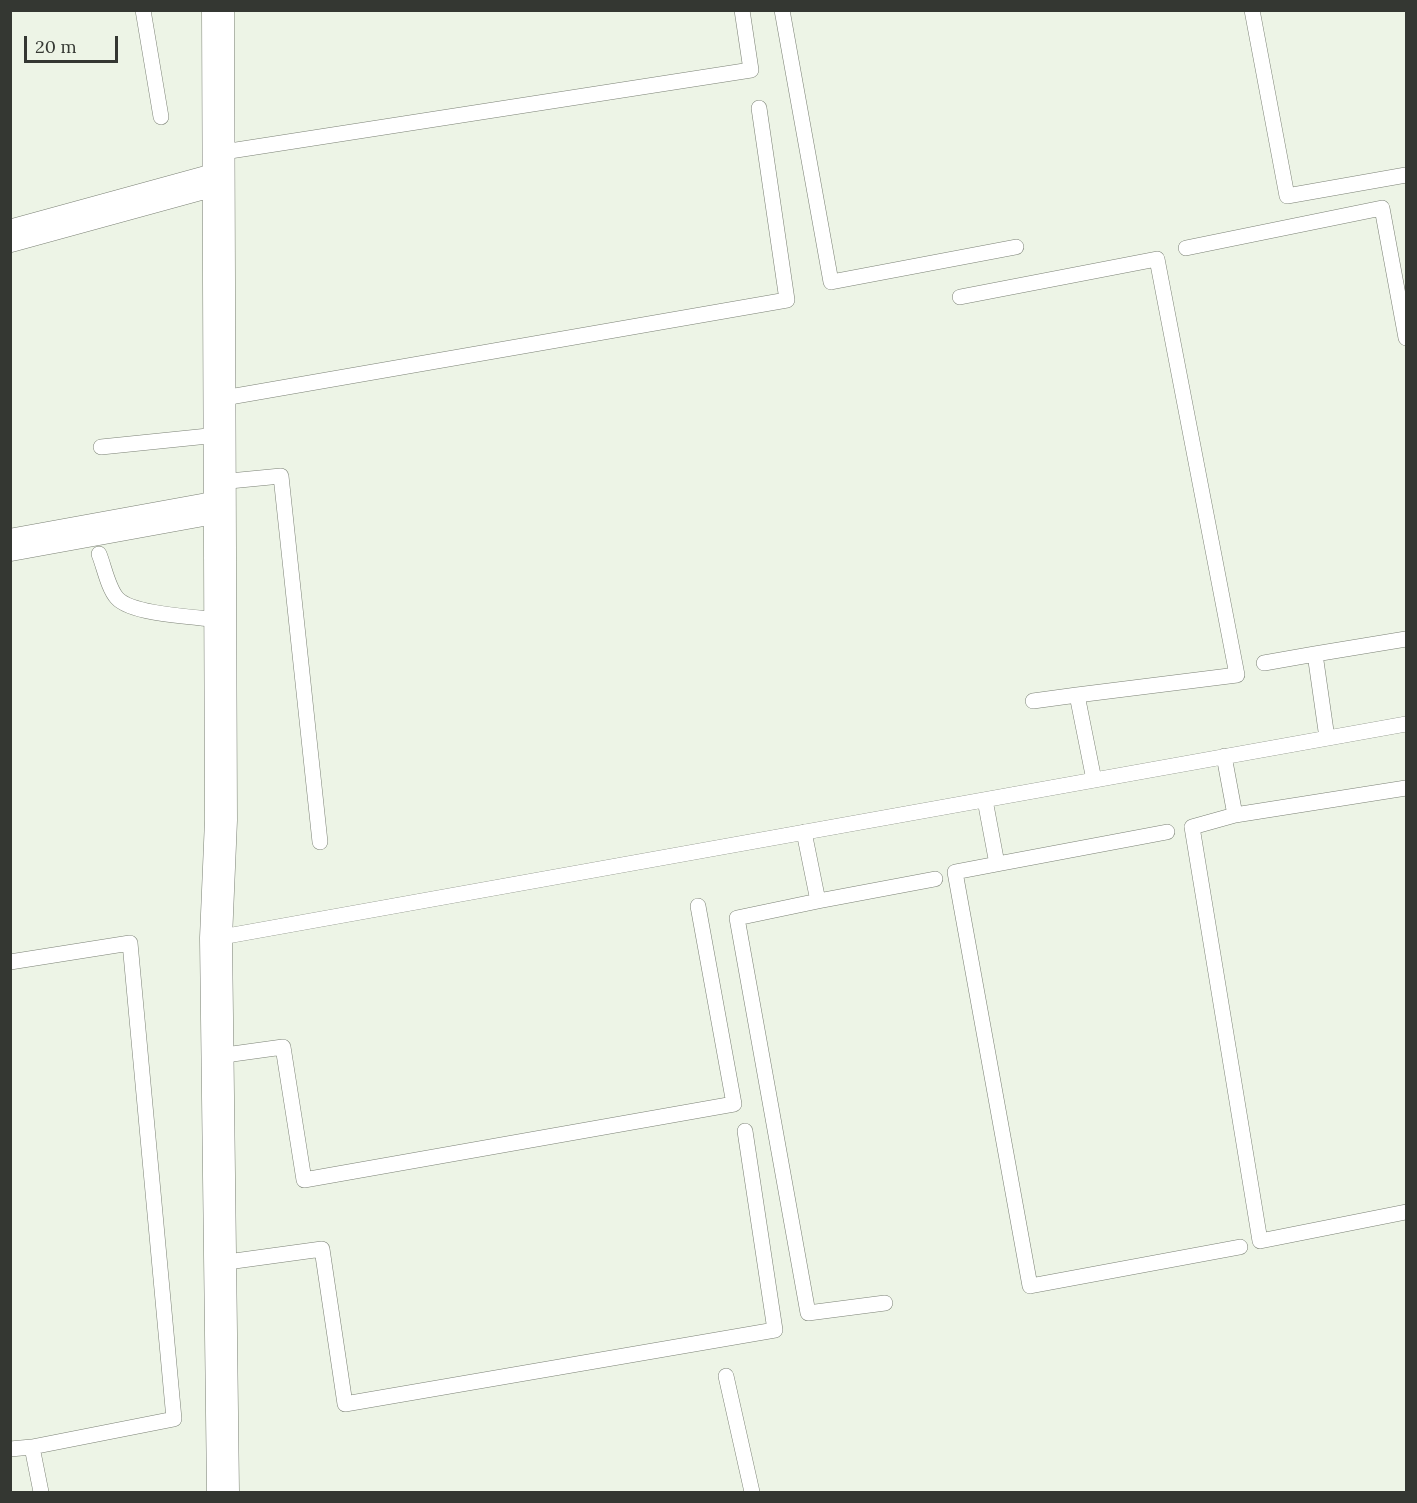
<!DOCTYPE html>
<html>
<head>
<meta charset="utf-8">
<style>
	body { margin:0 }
	#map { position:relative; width:1417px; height:1503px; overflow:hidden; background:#edf4e6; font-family:Lora,serif }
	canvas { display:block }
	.frame { position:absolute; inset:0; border:12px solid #343732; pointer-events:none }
	.scale { position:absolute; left:24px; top:36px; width:94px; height:27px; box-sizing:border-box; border:3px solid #343732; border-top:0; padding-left:8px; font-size:18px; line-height:21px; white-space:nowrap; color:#343732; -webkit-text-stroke:4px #edf4e6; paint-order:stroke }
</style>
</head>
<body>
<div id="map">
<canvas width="1417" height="1503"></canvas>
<div class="frame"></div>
<div class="scale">20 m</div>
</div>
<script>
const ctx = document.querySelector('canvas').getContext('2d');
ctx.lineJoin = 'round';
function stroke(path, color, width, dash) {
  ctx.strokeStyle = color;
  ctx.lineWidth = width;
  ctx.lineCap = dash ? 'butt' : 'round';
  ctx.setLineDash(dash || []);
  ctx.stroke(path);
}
const service = new Path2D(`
	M143,10L161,117
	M782,10L831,282L1016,247
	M1252,10L1287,196L1406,175
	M217,153L751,70L742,10
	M1186,248L1382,208L1406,338
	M960,297L1157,259L1237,675L1077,695
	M218,399L787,300L759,108
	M101,447L218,435
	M219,482L281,476L320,842
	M99,554C104,566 108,588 117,598C132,615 198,617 221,620
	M1315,654L1406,639
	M1264,663L1315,654L1327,738
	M1033,701L1077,695L1094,780
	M1224,756L1235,815L1406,788
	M985,800L997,864L1167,832
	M1235,815L1192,827L1260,1241L1406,1212
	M804,832L818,901L935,879
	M997,864L955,872L1030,1286L1240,1247
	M818,901L737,918L808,1313L885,1303
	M216,938L1406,724
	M10,962L130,943L174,1419L32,1447L41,1492
	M218,1056L283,1047L304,1180L734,1104L698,906
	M220,1263L322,1249L345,1404L775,1330L745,1131
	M726,1376L752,1492
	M10,1449L32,1447`);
const minor = new Path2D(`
	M218,10L221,820L216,938L223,1492
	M10,236L218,179
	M10,545L219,507`);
stroke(service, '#7b8175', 16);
stroke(minor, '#7b8175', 33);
stroke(service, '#fff', 15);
stroke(minor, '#fff', 32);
</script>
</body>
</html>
